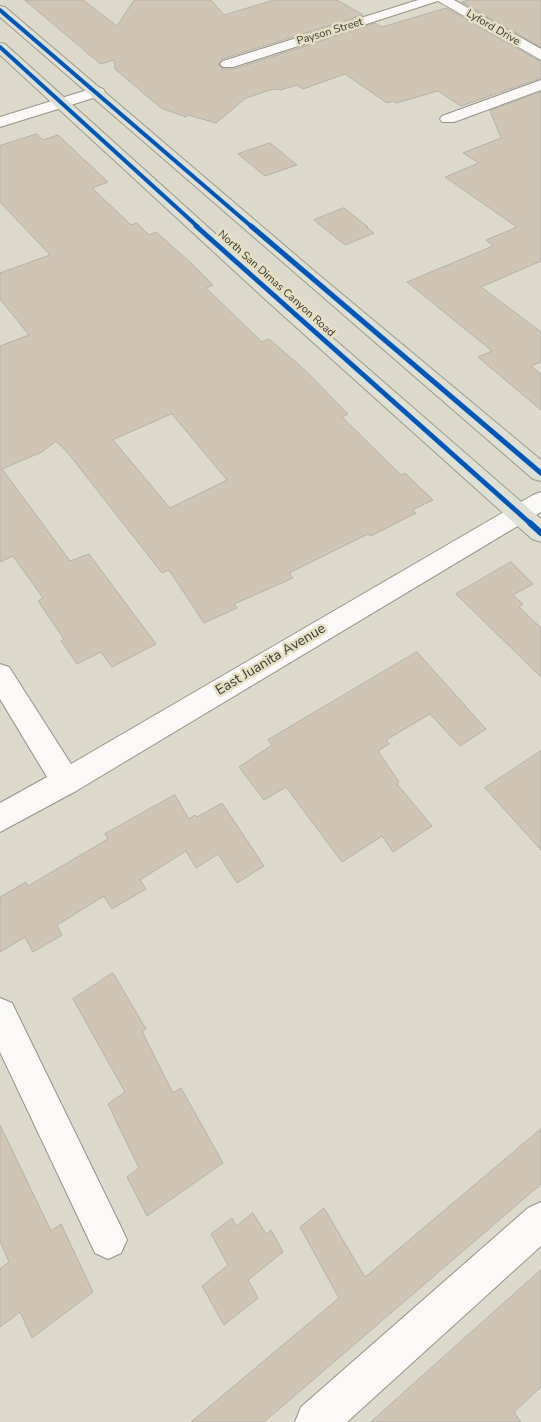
<!DOCTYPE html>
<html>
<head>
<meta charset="utf-8">
<style>
	body { margin:0 }
	canvas { display:block; background:#dddacc }
</style>
</head>
<body>
<canvas width="541" height="1422"></canvas>
<script>
const ctx = document.querySelector('canvas').getContext('2d');
ctx.lineJoin = 'round';
function fill(path, color) {
  ctx.fillStyle = color;
  ctx.fill(path, 'evenodd');
}
function stroke(path, color, width, dash) {
  ctx.strokeStyle = color;
  ctx.lineWidth = width;
  ctx.lineCap = dash ? 'butt' : 'round';
  ctx.setLineDash(dash || []);
  ctx.stroke(path);
}
function drawText(font, color, halo, rows, align = 'center') {
  ctx.font = font + ' "Nunito Sans",sans-serif';
  ctx.lineWidth = 5;
  ctx.setLineDash([]);
  ctx.textBaseline = 'middle';
  ctx.strokeStyle = halo;
  ctx.fillStyle = color;
  for (const [text, x, y, turn = 0] of rows) {
    ctx.save();
    ctx.translate(x, y);
    ctx.rotate((+turn || 0) * Math.PI / 180);
    ctx.textAlign = isNaN(turn) ? turn : align;
    if (halo) ctx.strokeText(text, 0, 0);
    ctx.fillText(text, 0, 0);
    ctx.restore();
  }
}
const building = new Path2D(`
	M25,0H83L117,26L134,0H211L224,15L274,0H337L363,15L222,59L218,64L223,69H234L375,23L382,27L446,8L541,62V78L461,106L438,91L396,103L393,101L387,103L345,74L303,89L297,85L280,90L277,89L270,90L246,98L216,123L188,115L186,117L161,108L115,69L114,60L101,64Z
	M470,0H541V47L462,2Z
	M541,92V261L481,287L541,332V362L531,366L541,374V410L478,357L492,351L407,282L493,246L486,240L517,227L445,177L479,163L463,153L501,138L490,111Z
	M37,134L43,140L58,135L108,182L92,188L131,225L137,223L149,235L156,232L191,263L213,285L206,288L262,342L269,339L306,371L348,414L342,417L401,475L405,473L433,500L412,510L416,513L371,536L368,534L289,573L293,578L234,604L237,608L204,623L169,570L162,573L68,453L56,441L42,452L2,469L70,561L89,554L156,644L112,667L101,652L77,664L61,641L64,639L38,601L43,598L13,556L0,562V346L29,335L0,299V273L50,255L0,202V146ZM172,414L227,480L170,508L113,440Z
	M270,143L297,165L265,176L238,154Z
	M344,208L368,227H366L374,233L345,245L314,220Z
	M511,562L533,584L513,595L523,604L519,607L541,628V677L456,594Z
	M417,652L486,729L460,746L430,714L386,740L389,744L378,751L399,782L397,784L432,826L393,852L382,836L342,862L286,787L264,800L239,767L272,745L268,740Z
	M541,751V850L485,788Z
	M175,795L189,819L195,815L197,817L222,803L264,866L237,883L218,854L196,868L186,851L140,880L146,889L112,909L104,896L57,925L62,935L33,952L25,937L0,952V897L26,882L28,886L108,839L105,834Z
	M113,973L146,1029L142,1031L173,1093L181,1088L223,1163L147,1216L127,1177L139,1168L108,1104L125,1092L73,999Z
	M0,1125L51,1231L61,1224L93,1292L32,1338L20,1312L0,1327V1269L9,1262L0,1241Z
	M541,1129V1184L264,1422H191L339,1298L300,1227L324,1208L365,1277Z
	M253,1213L266,1234L271,1230L283,1252L248,1280L258,1298L224,1325L202,1286L228,1265L211,1234L232,1218L236,1226Z
	M541,1270V1387L514,1412L521,1422H371Z`);
fill(building, '#d0c4b2');
stroke(building, '#b5b0a6', 1);
const minor = new Path2D(`
	M418,0H454L541,49V60L438,1L233,67H223L220,64L223,61Z
	M541,80V90L454,122H442L440,119L442,116Z
	M97,87L103,89L105,92L103,95L0,127V117Z
	M541,492V512L76,791L0,832V803L47,777L0,699V664L9,667L71,764L533,495Z
	M0,998L12,1003L121,1227L127,1240L121,1253L108,1259L95,1253L0,1052Z
	M541,1202V1246L347,1422H295L301,1407L528,1208Z`);
const major = new Path2D(`
	M0,6L5,7L319,275L541,460V481L533,479L0,17Z
	M0,43L5,44L280,292L541,519V542L532,539L266,300L0,55Z`);
stroke(minor, '#949186', 2);
stroke(major, '#989b86', 2);
fill(minor, '#faf9f7');
fill(major, '#dee0d6');
stroke(new Path2D(`
	M0,10L252,227
	M0,47L198,227`), '#0057b8', 4);
stroke(new Path2D(`
	M196,226L531,524
	M251,226L541,473`), '#0057b8', 5);
stroke(new Path2D(`
	M530,523L541,533`), '#0057b8', 6);
drawText('11px', '#3a382d', '#e5dfc4', [
	["Lyford Drive",493,28,30],
	["Payson Street",330,32,-17],
	["North San Dimas Canyon Road",276,284,42]
]);
drawText('14px', '#3a382d', '#e5dfc4', [
	["East Juanita Avenue",271,660,-31]
]);
</script>
</body>
</html>
